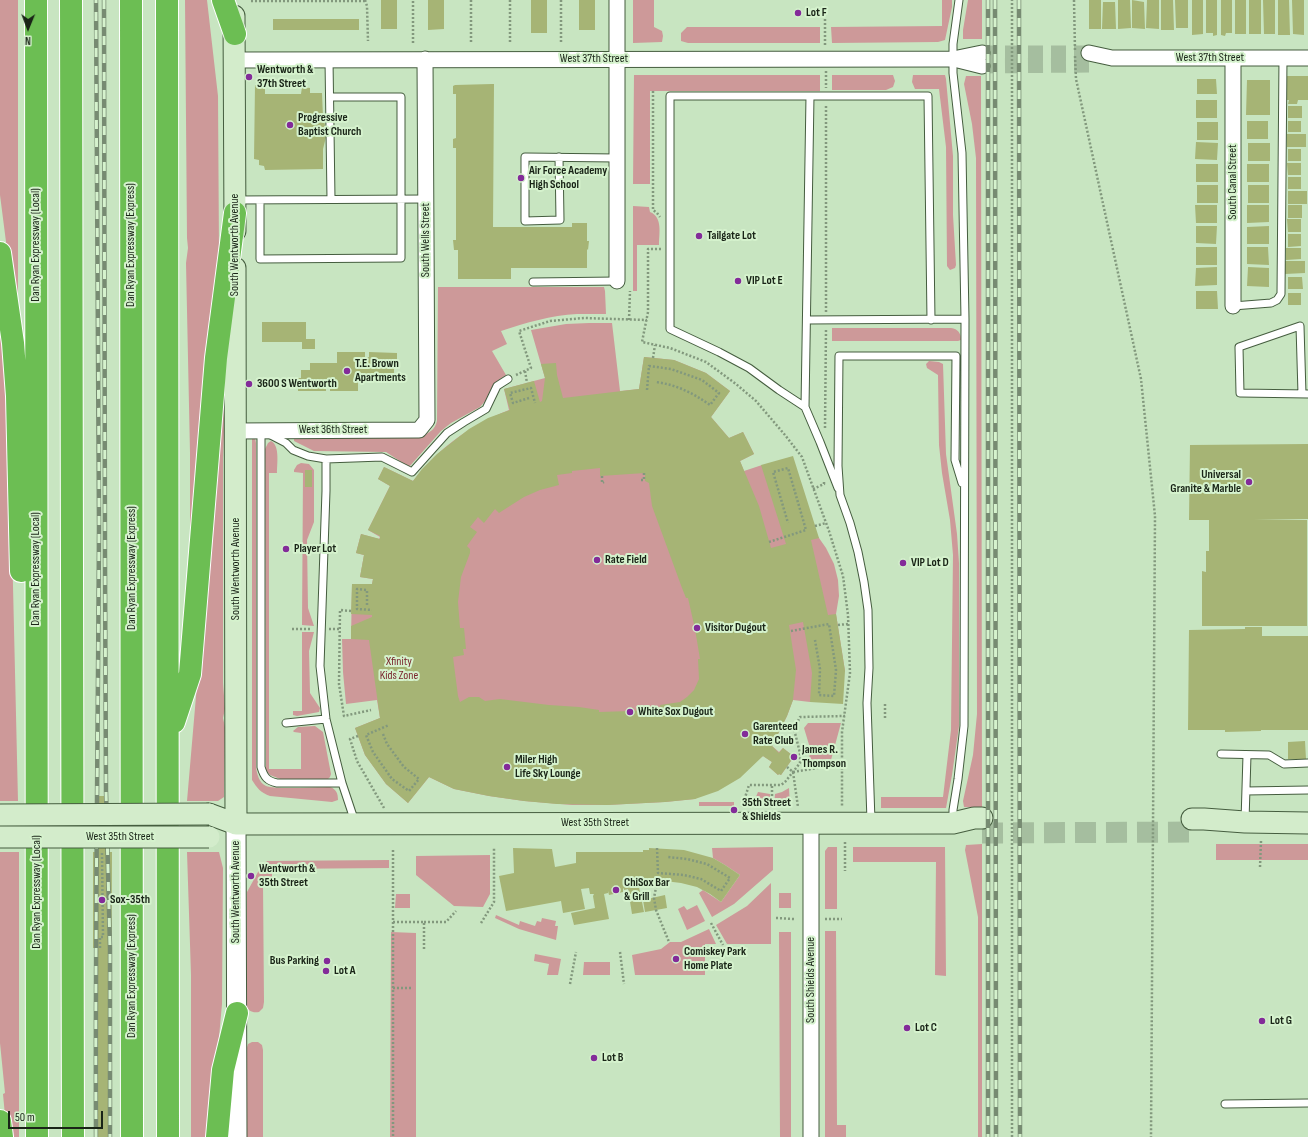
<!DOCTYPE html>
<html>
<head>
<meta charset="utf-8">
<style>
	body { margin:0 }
	#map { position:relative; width:1308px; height:1137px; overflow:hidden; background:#c8e5c1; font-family:"Sofia Sans Condensed",sans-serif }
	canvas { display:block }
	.north { position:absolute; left:8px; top:8px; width:40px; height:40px; -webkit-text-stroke:3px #d5f2cd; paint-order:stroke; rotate:181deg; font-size:11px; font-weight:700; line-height:16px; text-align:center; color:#192417 }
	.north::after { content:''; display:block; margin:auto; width:14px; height:18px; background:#192417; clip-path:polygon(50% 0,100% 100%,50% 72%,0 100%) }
	.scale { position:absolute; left:8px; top:1111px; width:95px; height:18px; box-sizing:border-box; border:2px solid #192417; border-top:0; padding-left:5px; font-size:12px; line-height:14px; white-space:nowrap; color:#192417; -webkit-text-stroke:3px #d5f2cd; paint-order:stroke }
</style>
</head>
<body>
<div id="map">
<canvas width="1308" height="1137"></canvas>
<div class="north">N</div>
<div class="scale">50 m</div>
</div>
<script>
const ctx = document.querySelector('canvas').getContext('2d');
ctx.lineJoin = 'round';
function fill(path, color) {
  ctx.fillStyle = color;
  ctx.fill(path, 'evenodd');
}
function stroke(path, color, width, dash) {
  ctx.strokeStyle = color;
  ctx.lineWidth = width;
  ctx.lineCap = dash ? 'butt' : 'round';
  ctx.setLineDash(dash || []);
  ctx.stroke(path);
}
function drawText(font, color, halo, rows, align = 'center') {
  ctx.font = font + ' "Sofia Sans Condensed",sans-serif';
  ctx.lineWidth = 4;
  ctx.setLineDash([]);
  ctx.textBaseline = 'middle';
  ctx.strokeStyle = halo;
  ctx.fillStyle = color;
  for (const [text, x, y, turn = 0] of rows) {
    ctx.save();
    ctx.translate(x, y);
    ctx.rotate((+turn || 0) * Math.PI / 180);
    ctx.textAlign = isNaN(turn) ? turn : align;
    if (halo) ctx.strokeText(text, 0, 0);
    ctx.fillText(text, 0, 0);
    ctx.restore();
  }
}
fill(new Path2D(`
	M0,0H18V312H15L0,195Z
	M185,0H207L218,96L219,253L190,542V453L186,263L188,248L187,238Z
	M633,0H654V27L662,31L663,36L662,42L633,43Z
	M942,0H952V7L945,40L938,42L832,43L831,27L942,26Z
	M968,0H982V39H963V30Z
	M687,27H820V43H688L681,41V33Z
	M634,75H820V91H650V184H633Z
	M832,75H893L895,81L893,87L886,90H832Z
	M913,75H945L946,79L953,156V215L956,265L955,268L950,270L947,266L946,147L939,89H915L912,82Z
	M966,76H981L982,808L964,807L963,801L973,755L977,714L976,158L972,124L964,84Z
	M633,206L649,207L650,212C663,217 659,234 659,245H637V291H633Z
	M438,287H604L605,291L606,314C596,314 587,314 577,314C551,315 526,323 501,331L507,344L492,351L506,375L496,382L486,400L480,407L451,423L441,431L409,467L386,452L314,451L294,441V437L421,436C429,433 435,430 437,421Z
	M0,305L9,414L18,801H0Z
	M589,323H612L620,391L639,389L644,357L674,360L706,373L730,391L711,417L729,438L743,432L754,454L740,461L744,471L762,465L819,538L826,548L834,564L838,580L839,596L836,614L845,671L810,702L793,700L787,716L772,746L779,752L783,748L792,755L791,757L793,758L781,775L779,774L778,775L769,767L772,762L763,756L695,799L665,802L607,805H572L524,801L489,796L454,789L429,777L408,803L386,784L365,755L355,728L380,718L377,700L346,704L343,672L342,639H351L352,584H372L373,579L360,577L364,555L356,553L361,534L379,539L380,537L368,530L390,486L378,479L384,467L413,481C440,447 469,426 509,410L504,389L545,378L531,330L566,324Z
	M832,328H951C958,329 961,333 961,340L958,341H832Z
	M929,361L939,362L943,364L946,454L957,534L959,563V726L952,775L946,808H881V797H943L951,730L953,555L950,520L942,473L939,445L938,375L927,368L926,364Z
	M221,406H225L223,458V683L225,709L223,718L225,727L224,797L218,801H187Z
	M252,437L255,438L256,443V767C257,774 259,783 266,786C276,790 317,787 330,787C336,789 338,793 338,800L332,802L270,796C261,793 257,788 252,780Z
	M271,441C280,445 277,464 277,473H269V769H301V733L294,732L293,731L298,727L315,726L323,732L331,774L330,777L328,779H280L270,775L266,770L265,449L268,443Z
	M301,463L309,464L314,470V522L307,540L308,608L314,626L302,625L303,473L294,472V470L297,465Z
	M302,632H314L309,651L310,693L320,708L319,712L297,716L293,715V711H302Z
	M808,723H841L831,760L809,764L810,748L804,728Z
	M789,788L790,806H774L775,794L782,792Z
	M758,792L770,794V806H752Z
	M699,802H734V806H699Z
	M982,844V1137H978V917L965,850L966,845Z
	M1216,844H1308V860H1216Z
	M773,847V870L734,904L712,917L699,893L703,890L721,902L740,875L725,865L713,858L712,848Z
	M828,847H837V909H825V851Z
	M853,847H945L946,976L935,975L936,862H853Z
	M0,852H19V1137H7L3,1094L5,1093L0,1043Z
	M187,852H219L223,868L222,1004L210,1137H191V975Z
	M490,855V894L483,907L454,906L416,875V856Z
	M389,860V868L272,869V883L263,884L264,1002L263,1008L259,1012C252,1013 248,1011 246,1005L247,892L258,872L267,861Z
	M771,883V944H727L716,925L747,906Z
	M779,893H791V908H779Z
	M396,894H410V908H395Z
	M697,905L705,921L687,930L678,909L684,906L687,910Z
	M496,915L519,925L520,921L535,926L537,921L541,922L542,918L556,921L555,926H558L556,940L519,929L495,918Z
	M709,929L716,944H705V975H635L632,955L661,949L670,942H681Z
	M825,931H836L837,1125H846V1137H825Z
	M391,932L416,933V1137H390Z
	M779,932H791V1137H780Z
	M535,954L561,959L558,975H547L549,964L534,961Z
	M584,962H610V975H583Z
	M252,1042H258L262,1045L263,1050V1137H246L245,1054L248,1044Z`), '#cd9999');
fill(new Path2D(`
	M381,0H397V29H381Z
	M428,0H444V29L428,30Z
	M531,0H547V33H531Z
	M579,0H595V30H579Z
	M1089,0H1101V29H1089Z
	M1118,0H1130L1131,28L1118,29Z
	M1132,0L1144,2L1145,29L1132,28Z
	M1147,0H1159V29L1146,28Z
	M1161,0H1173L1174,30H1161Z
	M1175,0H1188V28H1176Z
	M1192,0H1203V34L1192,35Z
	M1206,0H1217V35L1213,36V33H1206Z
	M1221,0H1232V33H1226L1225,36L1221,35Z
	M1235,0H1246V34H1235Z
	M1249,0H1261V34H1249Z
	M1263,0H1275V34H1264Z
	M1278,0H1289L1290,35H1278Z
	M1292,0H1304V35L1293,34Z
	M1103,2H1115L1116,29H1102Z
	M273,19H359V30H273Z
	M1286,76H1308V100H1298L1297,104H1288L1289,100H1286Z
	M1197,79H1216L1217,94H1197Z
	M1247,80H1270V115H1246Z
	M492,84H494L493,227H572V223H587V241H589L588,250L587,249V268H511V279H458V250H454L453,240H456V148H453V139L456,138V94H453V86L455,85Z
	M255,85L265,86V94H301L302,87L310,88V93H322L323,117L327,133L323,149V169L265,170L264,166L259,165V160L254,159Z
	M1196,100H1217V118H1196Z
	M1288,106H1302V118H1288Z
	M1247,121H1268V139H1247Z
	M1288,121H1301V132H1288Z
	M1197,122H1218V140H1197Z
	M1287,134H1306V147H1287Z
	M1196,142L1218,143L1217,160L1195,159Z
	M1248,143H1270V161H1248Z
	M1288,149H1301V161H1288Z
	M1287,163H1301V175H1288Z
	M1196,164H1218V182H1196Z
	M1247,164H1269V182H1247Z
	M1288,177H1301V189H1288Z
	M1197,185H1218V203H1197Z
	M1248,185H1269V203H1248Z
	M1288,191H1307V204H1288Z
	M1195,205H1217V223H1196Z
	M1247,205H1269V222L1247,223Z
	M1288,205H1302V218H1288Z
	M1287,219H1301V232H1288Z
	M1196,226H1217L1216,244L1196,243Z
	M1269,226V244H1247V227Z
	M1288,234H1301V246L1288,247Z
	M1196,247H1217V265H1196Z
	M1247,247H1268L1269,265L1247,264Z
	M1286,248H1301V259L1286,260Z
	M1285,261H1305V273L1285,274Z
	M1217,267V285L1195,286L1196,268Z
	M1248,267L1269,268V287L1247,286Z
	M1288,277H1302L1303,289H1288Z
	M1196,291H1217L1218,309H1196Z
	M1288,293H1301V305H1288Z
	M262,322H306V339H315V349H302V342H262Z
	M337,352H365V357H369V352L397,353V365H394V373H385V381L358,380V391H330V386H326V391H298V378H301V370H310V363H337Z
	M644,357L674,360L706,373L730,391L711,417L729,438L743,432L754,454L740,461L759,506L771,548L786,544L761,465L793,456L819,538L811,540L828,615L836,614L845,671L843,704L810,702L812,673L803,622L789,625L796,670L793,700L787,716L772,746L779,753L783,748L792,755L791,757L793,758L781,775L779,774L778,775L769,767L772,762L763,756L740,778L718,791L695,799L665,802L607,805L557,804L524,801L489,796L454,789L429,777L408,803L386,784L365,755L355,728L380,718L369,640L351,639V626L372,617V615L351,614L352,584H372L373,579L360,577L364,555L356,553L361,534L380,539V536L368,530L390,486L378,479L384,467L413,481L422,469L437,454L469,429L488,418L510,410L504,389L534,381L540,402L542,401L545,378L541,364L556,363L557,375L563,398L639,389ZM600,468V476L645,473V481L649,483L652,506L682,588L686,598H688L695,629L700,659H698L699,679L694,690L687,697L680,702L660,705L661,708L631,711L599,712V710L579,707L549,705L500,699L485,701L479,697H469L460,702L458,696L453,657L464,655L463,649H466L464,628H460L458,602L461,577L470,553V549L467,546L477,532L470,527L478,517L484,523L495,509L499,513L502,511L524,497L540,490L559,485L557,475L572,473V471Z
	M1308,444V519H1254L1307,520V626H1202V571L1206,572V551H1209V520H1189L1190,445Z
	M305,470H312V487H305Z
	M1245,627H1262V636H1308V730H1261V731L1225,732V730H1188L1189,630L1245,629Z
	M1305,741L1306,759H1288V742Z
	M96,796H108L109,852H112L111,1137H95V948H93V852H96Z
	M513,848L552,849L555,867L576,863V852H643V850H649V848L684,850L713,858L725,865L740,875L721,902L710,894L697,887L681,883L665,881L646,884L645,878L640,879L641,884L638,886V888L639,887L644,912L632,914L628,889L624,890V888L623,889V892L609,895L608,891V893L604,894L609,919L597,921L595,913L597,921L574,925L571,913L595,908L593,896L594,894H590L589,888L581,889L585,909L563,913L561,901L506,911L499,876L514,873Z
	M665,895L667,908L645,912L643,900Z`), '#a6b475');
stroke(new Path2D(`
	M982,53H1089
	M982,66L1092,65`), '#a5be9f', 15, [15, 8]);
stroke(new Path2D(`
	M982,833L1198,832`), '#a5be9f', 21, [21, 10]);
const service = new Path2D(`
	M329,60L331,199
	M810,96L805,407L820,442L838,488
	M559,157L560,220L525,221V157L617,158
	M237,200L426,199
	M260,200V259L401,258V97H330
	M533,282L617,281
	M1233,306L1271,303L1277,300L1281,294L1283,58
	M807,320L965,319
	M1302,394L1300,326L1239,347L1240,393L1308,394
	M805,407L779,390L749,368L719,352L670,329V96H928L931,320
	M326,459V491L320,666L326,719L342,783L355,822
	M286,723L326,719
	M1221,754L1269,755L1284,764L1308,763
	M342,783H277C267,781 264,777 261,767V430L286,443L293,450L308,456L326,459L382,457L412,472L447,433L464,422L486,409L497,386L508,379
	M1246,791L1308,790
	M953,820V810L958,779L964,726L965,319L962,153L953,73V44L959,0
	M871,821L867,703L869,668L868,610L864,582L858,552L850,523L840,495L838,466L839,356H956L955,460L962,483
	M1245,821L1247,755
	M1225,1104L1308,1103`);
const minor = new Path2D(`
	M617,0V281
	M1089,53L1112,58H1308
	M1233,58V306
	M235,60L953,59L982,53
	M958,60L982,66
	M235,431L419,430L427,420L425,59
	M811,823V1137`);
const tertiary = new Path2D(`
	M236,824L237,1137`);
const secondary = new Path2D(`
	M234,16L235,231
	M235,268L236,824
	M209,814L236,824L953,823L974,818H982
	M1192,819H1204L1245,822L1308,823`);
const motorway = new Path2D(`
	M36,0L37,1137
	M71,0L73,1137
	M131,0L132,1137
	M167,0L168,1137
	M223,0L235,34
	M0,253L13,343L17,396L21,571
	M174,722L190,674L216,358L235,213
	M0,1121L2,1137
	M217,1137L223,1070L237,1013`);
stroke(service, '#455d3f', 9);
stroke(minor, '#455d3f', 17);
stroke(tertiary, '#455d3f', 21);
stroke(secondary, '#455d3f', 23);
stroke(motorway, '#fff', 24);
stroke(new Path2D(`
	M365,0L367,6L368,41
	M561,0V42
	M1074,0L1075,51
	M251,1H365
	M825,19V47
	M471,42V0
	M510,42V0
	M413,43V0
	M1075,56L1076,79L1141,379L1155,516L1151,1137
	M826,71V88
	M653,91V210L657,213L660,217
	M661,249H648V312L642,342L670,348L706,362L736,384L756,401L785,435L802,457L829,531L843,576L848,615L850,673L842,732V807
	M826,312V105
	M629,320L630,291
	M653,358L655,345
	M525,371L527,383
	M516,375L531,368L519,331L550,321L584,318L647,320
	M647,390L649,366L671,369L702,380L719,393L710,405C693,393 677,385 656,382
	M529,398L513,403L510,393L531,388L535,403
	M825,428L826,329
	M602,476V483L604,482
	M641,480H644V473
	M813,489L824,484V481
	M815,526L826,523
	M769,542L806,530L788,468L773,472L788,523
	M367,605V590L357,589V609L372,610
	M351,611L340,610L339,684L344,716L371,710
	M838,625L848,624
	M292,629H312
	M329,629H339
	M791,631L829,624L836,670L834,696L819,695L820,669L815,640
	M885,718V702
	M383,734L387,744L404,767L419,779L409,791L392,779L373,752L366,735L389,725
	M358,736L350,739L357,761L384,808
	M787,767L793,772L798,807
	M793,772L842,764
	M742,807L749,785H781L785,782L800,763V753L794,729L800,717L845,716
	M772,808V785
	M845,842V871
	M657,848L658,873L684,875L701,879L721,891L730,878L707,864L687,859L668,857
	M393,850V1137
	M1260,867L1261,841
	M657,882L654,898L656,910L669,942
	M776,918L794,919
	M825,919H842
	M393,922H424V950
	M424,922H446L456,911
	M481,923L494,902V847
	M711,923L723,945
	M100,948V937H103L102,853
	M620,952L624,984
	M570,984L576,952
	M393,988H412
	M1012,1137V0`), '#82987d', 2.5, [2, 2]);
stroke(service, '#fff', 7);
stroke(minor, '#fff', 15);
stroke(tertiary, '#fff', 19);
stroke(secondary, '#d3eccb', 21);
stroke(motorway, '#6cbe53', 22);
const rail = new Path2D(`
	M104,0L105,562L106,791L110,948V1137
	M988,0V1137
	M995,0L996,1137
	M1019,0L1020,1137
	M96,1137C95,933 98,729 99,526C99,350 96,175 96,0`);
stroke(rail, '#778b72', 4.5);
stroke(rail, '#d5f2cd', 3, [9]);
const secondaryBridge = new Path2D(`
	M0,815L209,814
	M0,837H209`);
stroke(secondaryBridge, '#455d3f', 23, []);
stroke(secondaryBridge, '#d3eccb', 21);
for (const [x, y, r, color] of [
	[798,13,4,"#832b99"],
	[249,77,4,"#832b99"],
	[290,125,4,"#832b99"],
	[521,178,4,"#832b99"],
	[699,236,4,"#832b99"],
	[738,281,4,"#832b99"],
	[347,371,4,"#832b99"],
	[249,384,4,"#832b99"],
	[1249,482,4,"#832b99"],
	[286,549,4,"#832b99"],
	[597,560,4,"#832b99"],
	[903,563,4,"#832b99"],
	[697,628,4,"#832b99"],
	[630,712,4,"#832b99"],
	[745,734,4,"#832b99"],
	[794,757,4,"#832b99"],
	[507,767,4,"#832b99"],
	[734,810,4,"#832b99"],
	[251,876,4,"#832b99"],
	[616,890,4,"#832b99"],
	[102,900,4,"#832b99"],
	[676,959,4,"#832b99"],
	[327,961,4,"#832b99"],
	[326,971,4,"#832b99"],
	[1262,1021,4,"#832b99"],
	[907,1028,4,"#832b99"],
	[594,1058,4,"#832b99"]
]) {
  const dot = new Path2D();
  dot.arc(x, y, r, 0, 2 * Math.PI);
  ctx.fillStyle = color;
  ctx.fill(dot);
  stroke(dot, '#d5f2cd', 1.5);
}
drawText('bold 12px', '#192417', '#d5f2cd', [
	["Lot F",806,13],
	["Wentworth &",257,70],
	["37th Street",257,84],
	["Progressive",298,118],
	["Baptist Church",298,132],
	["Air Force Academy",529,171],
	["High School",529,185],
	["Tailgate Lot",707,236],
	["VIP Lot E",746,281],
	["T.E. Brown",355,364],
	["Apartments",355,378],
	["3600 S Wentworth",257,384],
	["Universal",1241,475,"right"],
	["Granite & Marble",1241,489,"right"],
	["Player Lot",294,549],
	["Rate Field",605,560],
	["VIP Lot D",911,563],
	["Visitor Dugout",705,628],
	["White Sox Dugout",638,712],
	["Garenteed",753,727],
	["Rate Club",753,741],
	["James R.",802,750],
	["Thompson",802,764],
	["Miler High",515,760],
	["Life Sky Lounge",515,774],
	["35th Street",742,803],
	["& Shields",742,817],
	["Wentworth &",259,869],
	["35th Street",259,883],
	["ChiSox Bar",624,883],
	["& Grill",624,897],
	["Sox-35th",110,900],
	["Comiskey Park",684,952],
	["Home Plate",684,966],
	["Bus Parking",319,961,"right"],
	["Lot A",334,971],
	["Lot G",1270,1021],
	["Lot C",915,1028],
	["Lot B",602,1058]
], 'left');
drawText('12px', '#192417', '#d5f2cd', [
	["West 37th Street",1210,58],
	["West 37th Street",594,59],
	["South Canal Street",1233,182,-90],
	["South Wells Street",426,240,-90],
	["Dan Ryan Expressway (Local)",36,245,-90],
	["Dan Ryan Expressway (Express)",131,245,-90],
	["South Wentworth Avenue",235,245,-90],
	["West 36th Street",333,430],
	["Dan Ryan Expressway (Express)",132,568,-90],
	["Dan Ryan Expressway (Local)",36,569,-90],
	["South Wentworth Avenue",236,569,-90],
	["West 35th Street",595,823],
	["West 35th Street",120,837],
	["Dan Ryan Expressway (Local)",37,892,-90],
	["South Wentworth Avenue",236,892,-90],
	["Dan Ryan Expressway (Express)",132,976,-90],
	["South Shields Avenue",811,980,-90]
]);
drawText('12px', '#7a262e', '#d5f2cd', [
	["Xfinity",399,662],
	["Kids Zone",399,676]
]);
</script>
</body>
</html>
